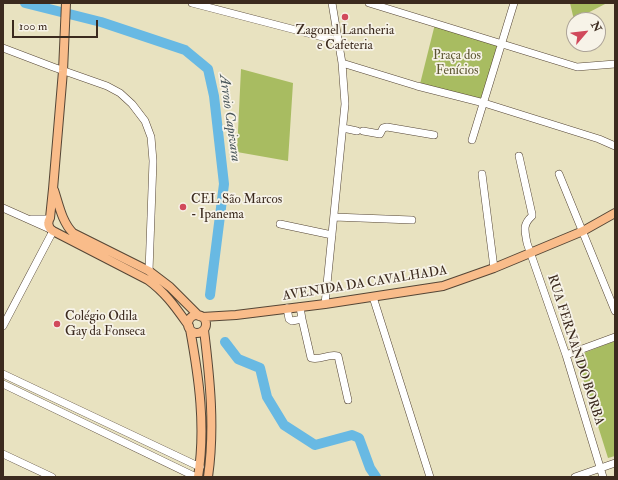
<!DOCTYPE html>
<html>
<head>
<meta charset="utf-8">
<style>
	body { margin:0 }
	#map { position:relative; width:618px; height:480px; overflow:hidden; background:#e8e2c0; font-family:"IM FELL Double Pica",serif }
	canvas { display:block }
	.frame { position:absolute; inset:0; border:4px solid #3b2a1e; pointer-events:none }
	.north { position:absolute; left:566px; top:12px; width:40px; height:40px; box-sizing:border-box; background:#f7f3e8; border:1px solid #aca397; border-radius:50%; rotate:62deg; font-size:11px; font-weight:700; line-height:16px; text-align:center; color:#3b2a1e }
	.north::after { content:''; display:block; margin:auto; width:14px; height:18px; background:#d1495b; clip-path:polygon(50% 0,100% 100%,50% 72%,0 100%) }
	.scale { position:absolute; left:12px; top:20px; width:86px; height:18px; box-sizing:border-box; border:2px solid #3b2a1e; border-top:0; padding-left:5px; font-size:12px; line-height:14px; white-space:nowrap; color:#3b2a1e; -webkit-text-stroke:3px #f7f3e8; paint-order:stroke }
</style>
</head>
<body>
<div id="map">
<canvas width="618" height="480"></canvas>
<div class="frame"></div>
<div class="north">N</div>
<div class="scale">100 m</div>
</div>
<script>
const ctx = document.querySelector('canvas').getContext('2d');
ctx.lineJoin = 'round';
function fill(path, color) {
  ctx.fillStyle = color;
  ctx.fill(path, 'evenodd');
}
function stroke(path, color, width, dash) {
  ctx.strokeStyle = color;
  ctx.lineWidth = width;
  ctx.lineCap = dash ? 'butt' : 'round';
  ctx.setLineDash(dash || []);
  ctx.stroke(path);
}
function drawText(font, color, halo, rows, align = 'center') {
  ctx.font = font + ' "IM FELL Double Pica",serif';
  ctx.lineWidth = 3.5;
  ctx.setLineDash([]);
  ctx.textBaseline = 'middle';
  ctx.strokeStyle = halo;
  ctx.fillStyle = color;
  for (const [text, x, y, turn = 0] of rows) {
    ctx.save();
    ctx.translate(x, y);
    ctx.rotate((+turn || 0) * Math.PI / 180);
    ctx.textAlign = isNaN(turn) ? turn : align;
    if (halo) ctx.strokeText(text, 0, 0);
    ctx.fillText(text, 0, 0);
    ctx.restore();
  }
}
fill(new Path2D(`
	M570,3H607L574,20Z
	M435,24L499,45L482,101L420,84Z
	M241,69L293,83L288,161L237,152Z
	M615,341V456L608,458L576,356Z`), '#a8bc61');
stroke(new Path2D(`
	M25,3L101,22L185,50L208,69L214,96L224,184L210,295
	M225,342L238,359L260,368L267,397L284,425L315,445L352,435L359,438L370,468L376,477`), '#68b9e3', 10);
const minor = new Path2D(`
	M192,3L338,41
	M369,3L577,67L615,64
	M3,48L53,67L107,86L120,93L132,104L145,121L151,137L153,161L149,271
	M342,63L417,86L484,103L599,139L615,146
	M343,128L357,131
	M363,131L380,134L383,128L387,127L434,135
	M472,140L514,3
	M519,156L532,214V216C522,225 525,231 527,243L566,355L603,477
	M482,174L494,268
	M559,174L615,311
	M3,208L50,229
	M334,217L412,220
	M31,219H49
	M280,224L332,235
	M373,297L430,477
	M325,304L345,104L342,63L332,3
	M287,308L289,319L292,321L302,319L300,307
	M302,319L311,358C320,361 329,353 338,356L348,400
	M3,326L53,231
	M566,355L615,337
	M3,374L200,467
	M3,384L196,477
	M3,454L52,477
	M575,477L615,463`);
const major = new Path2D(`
	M66,3L63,71L53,189L50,218C47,223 48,228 53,231L148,280C166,293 176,308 189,326
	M54,190C59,205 62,222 73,233L149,271L170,287L199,316
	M188 324a9 9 0 1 1 18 0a9 9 0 1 1-18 0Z
	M202,317L236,315L325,304L443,286L494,268L583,231L615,213
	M190,329C199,378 206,427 198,477
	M204,330C210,379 215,428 208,477`);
stroke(minor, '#554636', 8);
stroke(major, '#554636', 10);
stroke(minor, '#fff', 7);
stroke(major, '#f9bc8a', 8);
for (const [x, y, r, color] of [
	[345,17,4,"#d1495b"],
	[183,207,4,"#d1495b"],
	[57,324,4,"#d1495b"]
]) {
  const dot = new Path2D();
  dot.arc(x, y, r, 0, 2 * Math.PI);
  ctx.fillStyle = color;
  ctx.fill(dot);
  stroke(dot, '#f7f3e8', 1.5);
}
drawText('13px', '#3b2a1e', '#f7f3e8', [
	["Zagonel Lancheria",345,31,"center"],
	["e Cafeteria",345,46,"center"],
	["CEL São Marcos",191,200],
	["- Ipanema",191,215],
	["Colégio Odila",65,317],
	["Gay da Fonseca",65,332]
], 'left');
drawText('13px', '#5c5632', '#f7f3e8', [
	["Praça dos",457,56],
	["Fenícios",457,71]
]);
drawText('13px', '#3b2a1e', '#f7f3e8', [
	["AVENIDA DA CAVALHADA",365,284,-9],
	["RUA FERNANDO BORBA",575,350,72]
]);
drawText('italic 14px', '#485559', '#f7f3e8', [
	["Arroio Capivara",229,118,82]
]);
</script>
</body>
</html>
